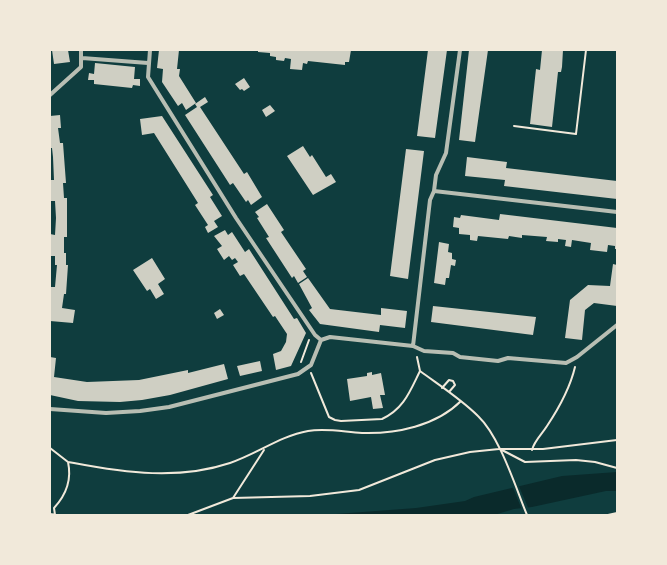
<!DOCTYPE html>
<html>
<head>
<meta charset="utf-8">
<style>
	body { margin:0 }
	#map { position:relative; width:667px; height:565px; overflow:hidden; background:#0f3d3e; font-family:"Open Sans",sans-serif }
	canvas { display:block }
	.frame { position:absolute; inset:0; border:51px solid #f1e9da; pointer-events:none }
</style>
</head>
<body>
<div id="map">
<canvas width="667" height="565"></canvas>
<div class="frame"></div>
</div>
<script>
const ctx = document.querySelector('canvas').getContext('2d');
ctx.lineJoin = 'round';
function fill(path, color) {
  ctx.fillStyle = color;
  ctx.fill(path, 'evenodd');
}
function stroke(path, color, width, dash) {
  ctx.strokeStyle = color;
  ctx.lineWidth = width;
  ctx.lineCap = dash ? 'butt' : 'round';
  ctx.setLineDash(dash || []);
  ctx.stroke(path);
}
fill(new Path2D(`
	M617,472V491H606L532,507L514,509L494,515H323L416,508L465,501L474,497L562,476Z`), '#0a2a2b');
fill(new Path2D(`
	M518,484L529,510H522L512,485Z`), '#0f3d3e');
fill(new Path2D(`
	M52,50H68L70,62L54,64Z
	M159,50H179L177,69H180L179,76L196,103L186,110L182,103L178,106L162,82L163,69L157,68Z
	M258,50H351L349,62H345V65L308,61L307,64L303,63L302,70L290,69L291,59L285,58L284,61L276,60V57L270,56V53L258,52Z
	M428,50H447L435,138L417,136Z
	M469,50H488L475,142L459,140Z
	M542,50H563L562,67L561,72H558L552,127L530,124L536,69L540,70Z
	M95,63L135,67L134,79H140V86L133,85L132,88L94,84V80H88L89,73L94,74Z
	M244,78L250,87L244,91L242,89L240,90L235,84Z
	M205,97L208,102L200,107L244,174L247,172L262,197L251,205L248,200L246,202L233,183L230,185L185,115L197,107L195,104Z
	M270,105L275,111L266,117L262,110Z
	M60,115L61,128H58L60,143H63L66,183H63L64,198H67V237H64V253H66V265H68L66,294H64L62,308L75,310L73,323L50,321V287H55L57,265H55V256H50V234L55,235L56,218L55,201H50V180H54L53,157L52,148H50V116Z
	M162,116L213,195L210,197L222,216L214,221L218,227L208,233L205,227L208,225L195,205L198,203L154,133L142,135L140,119Z
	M303,146L310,157L312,155L326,177L331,174L336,182L313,195L287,156Z
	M406,149L424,151L408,279L390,276Z
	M467,157L507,162L506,168L617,181V199L504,186L505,180L465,176Z
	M267,204L284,230L281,232L306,269L303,271L307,277L298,283L294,276L292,278L266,238L269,237L257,218L259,217L255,212Z
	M500,214L617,228V249H615V246L608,245L607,252L590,250L591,243L572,240L571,247L565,246L566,240L558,239V242L546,241L547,237L522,235V238L509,236L508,239L478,236L477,241L470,240V235L459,234V228L453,227L454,217L460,218L461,215L499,220Z
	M225,230L228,235L232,232L245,252L249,249L294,319L297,318L306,333L291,366L276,370L273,354L281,351L286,342L287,334L275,316L273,317L244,274L240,276L233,265L238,262L235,258L232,260L229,256L224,260L217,249L222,246L214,236Z
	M439,242L449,244L448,252L452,253V259L456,260L455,266L451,265L449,278H446L445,285L434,283Z
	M152,258L165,279L158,284L164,294L156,299L150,289L147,291L133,270Z
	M613,264L617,265V306L594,303L585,310L582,340L565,338L570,300L588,285L610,286Z
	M308,278L330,309L381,315V308L407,311L405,328L380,325L379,332L320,324L309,310L312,308L299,284Z
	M433,306L536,317L533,335L431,322Z
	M220,309L224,315L217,319L214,313Z
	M50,357L56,358L54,377L87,382L139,380L188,370V373L224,364L228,379L170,395L142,400L120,402L78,401L50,395Z
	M260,361L262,371L240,376L237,366Z
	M372,372V375L381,373L385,395H380L383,408L373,409L371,397L350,401L347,379L367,376V373Z`), '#cfcfc3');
stroke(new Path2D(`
	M514,126L576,134L586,50
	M417,357L420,371C439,385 461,399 478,416C500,437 515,486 527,515
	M301,362L309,340
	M311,373L329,417L335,420L341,421L382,419C404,409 410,391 420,371
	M442,388L449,380L453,381L455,385L449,392
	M50,448L68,462L74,463C126,473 179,480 230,463C257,454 280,436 308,431C326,428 344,432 362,433C396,434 436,426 461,401
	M500,449L525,462L576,460L595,462L617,468
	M532,450C534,441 542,434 547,426C559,408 570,388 575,367
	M233,498L264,450
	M50,514L57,515
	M55,515L54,508C66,495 72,480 68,462
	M188,515L233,498L310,496L359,490L435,460L470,452L499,449H543L617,440
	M608,515L617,513`), '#f1e9da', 2);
stroke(new Path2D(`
	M150,50L148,77L236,218L315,335L321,340
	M82,58L148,63
	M50,95L81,67V50
	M434,191L617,212
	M413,346L430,200L434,191L436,175L446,153L460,50
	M50,409L106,413L140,411L169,407L298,374L311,365L321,340L330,337L413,346L424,351L453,353L460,357L498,361L508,358L566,363L577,357L617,325`), '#b8beb3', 4);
</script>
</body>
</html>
